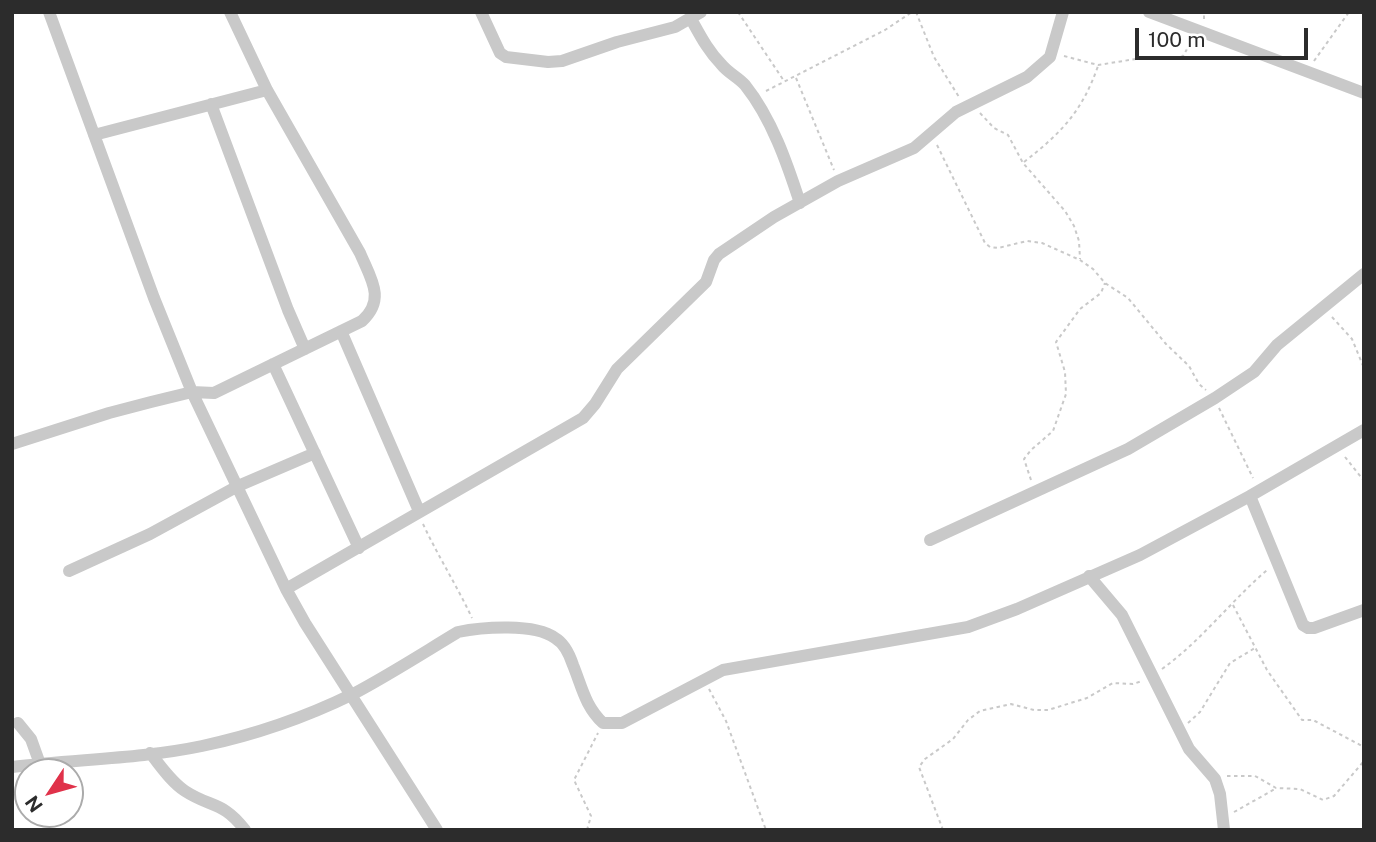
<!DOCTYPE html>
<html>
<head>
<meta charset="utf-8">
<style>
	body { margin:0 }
	#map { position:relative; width:1376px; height:842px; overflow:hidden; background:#fff; font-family:"Public Sans",sans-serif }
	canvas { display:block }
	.frame { position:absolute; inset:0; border:14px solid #2c2c2c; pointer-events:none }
	.north { position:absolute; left:14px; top:758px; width:70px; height:70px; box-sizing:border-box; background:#fff; border:2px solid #ababab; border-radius:50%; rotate:234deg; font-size:19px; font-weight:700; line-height:28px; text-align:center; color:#2c2c2c }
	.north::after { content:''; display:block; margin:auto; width:24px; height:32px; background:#e0324a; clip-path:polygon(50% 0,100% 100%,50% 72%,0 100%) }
	.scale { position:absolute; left:1135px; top:28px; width:173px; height:32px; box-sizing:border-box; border:4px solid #2c2c2c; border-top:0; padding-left:9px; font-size:21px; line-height:24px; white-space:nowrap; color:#2c2c2c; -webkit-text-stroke:5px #fff; paint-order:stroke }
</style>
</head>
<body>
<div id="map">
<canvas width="1376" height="842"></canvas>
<div class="frame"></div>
<div class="north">N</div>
<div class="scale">100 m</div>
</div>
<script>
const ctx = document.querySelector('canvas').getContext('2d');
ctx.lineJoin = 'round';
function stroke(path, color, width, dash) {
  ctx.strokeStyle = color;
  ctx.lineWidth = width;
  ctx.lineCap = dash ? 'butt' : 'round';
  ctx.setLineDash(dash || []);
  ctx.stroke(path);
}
stroke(new Path2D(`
	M738,12L784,81
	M916,12L934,57L959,97
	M1204,19V12
	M1064,56L1098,65L1142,58L1176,59L1183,56L1191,42
	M1314,61L1349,12
	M796,78L834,170
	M766,91L885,30L912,12
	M980,113L994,128L1008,135L1023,163L1065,211L1074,226L1079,241L1080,259
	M937,145L985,243L990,247L998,248L1027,241L1042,243L1080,260L1093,269L1105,283L1128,298L1166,344L1189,366L1199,384L1206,390
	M1024,162C1061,133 1082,112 1098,66
	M1332,317L1352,339L1364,368
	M1219,408L1253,478
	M1345,457L1364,481
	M1031,480L1024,459L1031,450L1053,431L1066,394L1065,372L1056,342L1080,309L1101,293L1105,283
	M423,524C438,556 457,586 472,618
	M1233,605L1267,670L1302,720H1313L1364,747
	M1162,669C1201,641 1230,602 1267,570
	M709,689L726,721L766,830
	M1188,723L1200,712L1230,663L1255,648
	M1227,776H1255L1276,788L1300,789L1323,800L1334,796L1364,761
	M1234,812L1275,789
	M587,830L591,816L574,780L598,733
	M943,830L919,767L925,759L953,739L968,720L980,711L1011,704L1034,710H1048L1087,698L1113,683L1133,684L1142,681`), '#c9c9c9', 2, [3.5, 3.5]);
stroke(new Path2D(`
	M49,12L154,298L192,392L286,589L305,623L437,830
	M481,12L500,53L506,57L548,62L562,61L617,42L675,27L701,12
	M1149,12L1364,93
	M691,19C700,35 708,51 721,64C728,73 738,77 745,85C772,119 787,163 800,203
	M211,104L288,310L305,349
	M94,135L267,90
	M341,331L419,511
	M273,364L359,548
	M12,444L109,413L151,402L192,392L214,393L362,321C386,299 371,279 360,253L267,90L230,12
	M1250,496L1303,625L1308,628H1314L1364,610
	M930,540L1128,449L1215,398L1254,372L1277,345L1364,274
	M69,571L150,534L238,486L315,453
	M1089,576L1122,615L1189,749L1215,779L1220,794L1224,830
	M286,589L583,418L595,404L617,369L706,282L714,260L719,254L774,217L838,181L914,148L956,112L1027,77L1050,57L1063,12
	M18,723L31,739L40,764
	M150,753C160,765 171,782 185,791C211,808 223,801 245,830
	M12,767C75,759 140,759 202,746C254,735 306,717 353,694C389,675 423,653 458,632C482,627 535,623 555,638C564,643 570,656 573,665C582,687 585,706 603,723H622L723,670L968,627L1017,609L1140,555L1250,496L1364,430`), '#c9c9c9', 12);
</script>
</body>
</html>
